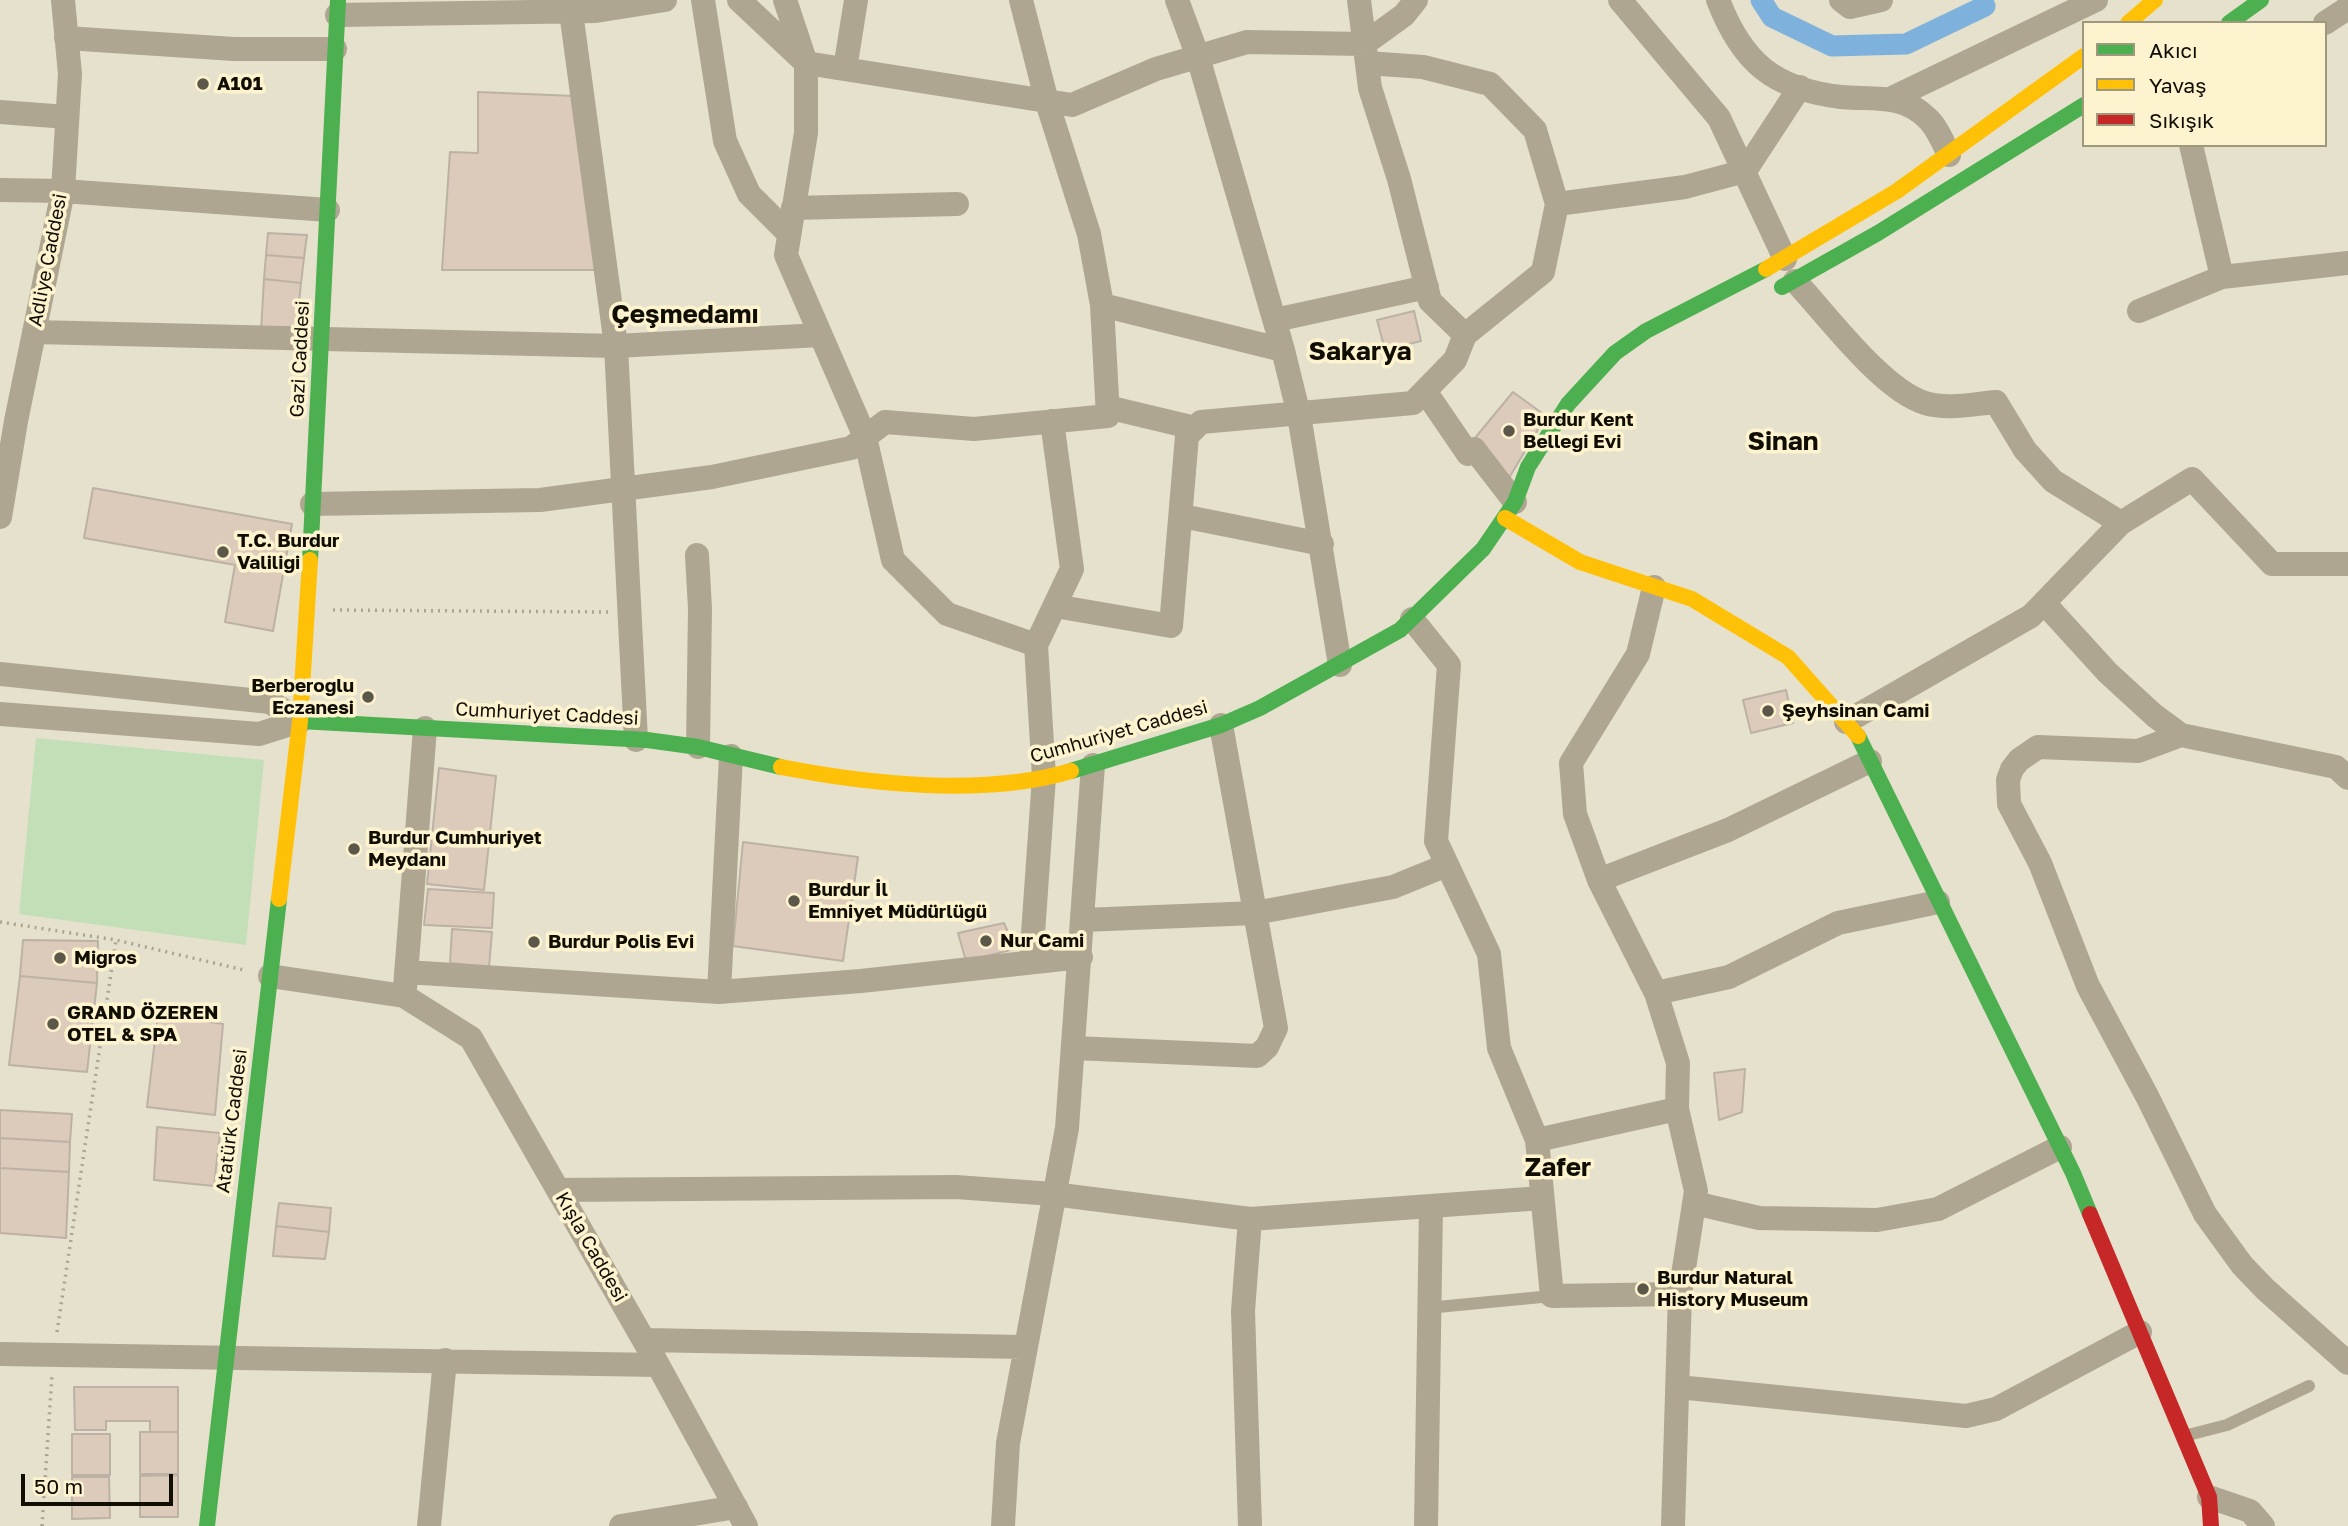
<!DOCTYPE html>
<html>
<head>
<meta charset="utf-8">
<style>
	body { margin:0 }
	#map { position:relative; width:2348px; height:1526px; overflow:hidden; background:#e6e1cc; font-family:"Golos Text",sans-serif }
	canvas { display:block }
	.legend { position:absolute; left:2082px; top:21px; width:245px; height:126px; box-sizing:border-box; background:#fdf4cf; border:2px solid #9e987d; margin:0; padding:9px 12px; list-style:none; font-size:21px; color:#100d03 }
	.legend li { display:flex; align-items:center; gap:14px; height:35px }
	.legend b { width:35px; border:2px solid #9e987d }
	.scale { position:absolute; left:21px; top:1474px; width:152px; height:32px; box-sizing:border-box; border:4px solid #100d03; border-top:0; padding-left:9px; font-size:21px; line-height:24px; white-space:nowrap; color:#100d03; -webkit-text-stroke:5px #fdf4cf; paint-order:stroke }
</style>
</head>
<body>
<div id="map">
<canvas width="2348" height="1526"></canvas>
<ul class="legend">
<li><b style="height:9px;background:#4caf50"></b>Akıcı</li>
<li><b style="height:9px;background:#ffc107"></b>Yavaş</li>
<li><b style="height:9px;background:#c62828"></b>Sıkışık</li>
</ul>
<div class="scale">50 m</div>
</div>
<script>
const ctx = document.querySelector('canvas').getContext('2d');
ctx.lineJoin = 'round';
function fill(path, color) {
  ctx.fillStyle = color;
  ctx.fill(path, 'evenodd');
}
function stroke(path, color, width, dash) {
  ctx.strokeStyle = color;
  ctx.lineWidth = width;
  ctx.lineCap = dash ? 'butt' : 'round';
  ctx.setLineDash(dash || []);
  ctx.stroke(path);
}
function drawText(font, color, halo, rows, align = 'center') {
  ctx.font = font + ' "Golos Text",sans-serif';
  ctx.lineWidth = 7;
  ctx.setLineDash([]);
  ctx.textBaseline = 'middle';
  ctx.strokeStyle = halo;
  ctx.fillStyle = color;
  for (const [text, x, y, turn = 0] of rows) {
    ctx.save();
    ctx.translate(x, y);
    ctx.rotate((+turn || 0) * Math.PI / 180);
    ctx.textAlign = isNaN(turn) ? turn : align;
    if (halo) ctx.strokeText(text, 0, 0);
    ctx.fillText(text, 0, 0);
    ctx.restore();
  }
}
fill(new Path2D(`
	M36,738L264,760L246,945L19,914Z`), '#c2dfb8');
stroke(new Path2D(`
	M1761,0L1772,17L1832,46L1906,44L1985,6`), '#7eb1db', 21);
const building = new Path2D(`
	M478,92L574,96L597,270H442L450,152L478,153Z
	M268,233L307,235L304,258L266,255Z
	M266,255L304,258L301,283L264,279Z
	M264,279L301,283L296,332L261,331Z
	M1414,311L1421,341L1385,350L1377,320Z
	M1513,392L1546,416L1500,493L1465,450Z
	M93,488L292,524L273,631L225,622L235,565L84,538Z
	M1786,690L1793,723L1751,733L1743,700Z
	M439,768L496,776L484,890L427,884Z
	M743,842L858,857L843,961L733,946Z
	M428,889L494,893L492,928L424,925Z
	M1004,923L1015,949L966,961L958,933Z
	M452,929L492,932L489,967L450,963Z
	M23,940L98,941L97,983L20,976Z
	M20,976L97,983L87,1072L9,1065Z
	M158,1014L223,1024L215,1115L147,1107Z
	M1745,1069L1742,1112L1719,1120L1714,1073Z
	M0,1110L72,1114L70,1142L0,1138Z
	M157,1127L220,1133L214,1186L154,1180Z
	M0,1138L70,1142L69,1172L0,1168Z
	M0,1168L69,1172L66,1238L0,1233Z
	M279,1203L331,1208L329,1232L276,1226Z
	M276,1226L329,1232L325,1259L273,1256Z
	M74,1387H178V1432H150V1421H106V1430H75Z
	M140,1432H178V1474H140Z
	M72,1434H110V1475H72Z
	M178,1475V1517H140V1476Z
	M72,1477H109L110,1518L72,1519Z`);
fill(building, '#dccabb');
stroke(building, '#bbb2a5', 2);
stroke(new Path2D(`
	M333,610L608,612
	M0,922L116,940L244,970
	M57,1332L116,940
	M42,1526L52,1375`), '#aaa492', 3.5, [2, 5]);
stroke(new Path2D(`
	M1427,1308L1552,1296
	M2184,1436L2227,1425L2309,1386`), '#aea691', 12);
stroke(new Path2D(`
	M703,0L725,141L749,194L789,234
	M739,0L806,63L1072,105L1156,69L1247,42L1364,44L1404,15L1416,0
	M785,0L806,63V133L786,255L865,437L893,560L947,614L1036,645
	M1177,0L1198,57L1283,350L1299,415L1340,665
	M1359,0L1370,88L1399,179L1430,301L1465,335
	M1620,0L1719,118L1785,259
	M1718,0C1742,62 1773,89 1841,97C1872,100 1902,93 1927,118C1937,127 1943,142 1949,155
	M1841,0L1850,7L1881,0
	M571,12L616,346L636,740
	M337,15L596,11L665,0
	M2325,23L2348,8
	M66,38L234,49H335
	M845,69L856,0
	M1892,98L2096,0
	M0,112L67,117
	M2191,145L2222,277L2348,263
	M0,190L63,191L328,210
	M1557,204L1685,187L1745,171L1800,87
	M793,208L957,204
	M1795,281C1827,315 1882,390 1925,403C1948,410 1972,404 1996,402L2025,450L2053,481L2121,523
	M1102,305L1283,350
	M2139,311L2222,277
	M1275,320L1427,287
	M34,332L616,346L820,335
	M1425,391L1468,454L1474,449L1515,502
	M1107,407L1195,428
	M312,504L540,500L712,477L851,448L885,422L974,429L1108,416L1102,305L1089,234L1047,102L1021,0
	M1182,516L1322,544
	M0,517L16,421L63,191L70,74L63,0
	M697,555L700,609L698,747
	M1654,587L1638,654L1571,763L1575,814L1599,880L1656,993L1678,1063L1677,1109L1696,1191L1680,1294L1673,1526
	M2045,604L2108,673L2155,716L2181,735L2336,767L2348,778
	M1055,606L1171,626L1187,436L1201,422L1413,403L1455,360L1465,335L1543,272L1557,204L1535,130L1490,84L1423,67L1367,63
	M1412,619L1449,665L1436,841L1489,954L1499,1048L1537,1140
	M0,674L270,702L300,721
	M0,714L259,734L300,721
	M1846,722L2031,616L2121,523L2192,479L2272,564H2348
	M2181,735L2138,751L2038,747L2019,760L2012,769L2008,780L2009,804L2040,863L2088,986L2147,1096L2205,1214L2242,1265L2265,1289L2348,1363
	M1599,880L1728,830L1870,761
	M1083,920L1255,913L1393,887L1447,865
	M1031,962L1044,777L1036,645L1072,569L1052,421
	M406,972L719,992L861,981L1081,957
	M270,976L404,996L471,1038L658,1365L746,1526
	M405,988L425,728
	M719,992L731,756
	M1656,993L1729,977L1838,923L1938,902
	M1074,1048L1257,1056L1267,1047L1276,1028L1221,725
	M1677,1109L1537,1140L1552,1296L1680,1294
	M558,1190L956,1187L1053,1194L1250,1219L1542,1198
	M1694,1203L1759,1218L1877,1220L1938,1209L2060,1147
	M644,1340L1024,1347
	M0,1354L658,1365
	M1678,1387L1966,1416L1996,1409L2140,1332
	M2209,1497L2250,1511L2263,1526
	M429,1526L445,1360
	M621,1526L736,1507
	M1003,1526L1008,1443L1067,1128L1093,765
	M1250,1526L1243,1311L1250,1219
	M1426,1526L1431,1206`), '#aea691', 24);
stroke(new Path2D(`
	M2229,23L2261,0
	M1782,287L1878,233L2084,105
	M310,560L338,0
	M300,721L647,740L698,747L781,767
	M1858,736L2073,1173L2090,1214
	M1071,771L1221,725L1260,708L1400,630L1483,549L1515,502L1528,467L1568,404L1615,353L1646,331L1766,269
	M207,1526L279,899`), '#4caf50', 16);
stroke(new Path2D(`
	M2128,23L2155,0
	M1766,269L1897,191L2084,56
	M1505,518L1580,562L1692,599L1788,657L1858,736
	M781,767C868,784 984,797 1071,771
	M279,899L300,721L310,560`), '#ffc107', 16);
stroke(new Path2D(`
	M2090,1214L2209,1497L2211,1526`), '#c62828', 16);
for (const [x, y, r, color] of [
	[203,84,7,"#5b5749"],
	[1509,431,7,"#5b5749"],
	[223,552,7,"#5b5749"],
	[368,697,7,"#5b5749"],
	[1768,711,7,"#5b5749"],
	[354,849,7,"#5b5749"],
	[794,901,7,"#5b5749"],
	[986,941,7,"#5b5749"],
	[534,942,7,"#5b5749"],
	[60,958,7,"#5b5749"],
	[53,1024,7,"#5b5749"],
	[1643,1289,7,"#5b5749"]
]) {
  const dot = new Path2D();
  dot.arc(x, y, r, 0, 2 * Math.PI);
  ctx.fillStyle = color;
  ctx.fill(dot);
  stroke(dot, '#fdf4cf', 2.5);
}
drawText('bold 19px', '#100d03', '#fdf4cf', [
	["A101",217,84],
	["Burdur Kent",1523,420],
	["Belleği Evi",1523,442],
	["T.C. Burdur",237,541],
	["Valiliği",237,563],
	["Berberoğlu",354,686,"right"],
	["Eczanesi",354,708,"right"],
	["Şeyhsinan Cami",1782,711],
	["Burdur Cumhuriyet",368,838],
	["Meydanı",368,860],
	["Burdur İl",808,890],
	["Emniyet Müdürlüğü",808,912],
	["Nur Cami",1000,941],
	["Burdur Polis Evi",548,942],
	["Migros",74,958],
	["GRAND ÖZEREN",67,1013],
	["OTEL & SPA",67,1035],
	["Burdur Natural",1657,1278],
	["History Museum",1657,1300]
], 'left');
drawText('19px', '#100d03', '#fdf4cf', [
	["Adliye Caddesi",48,260,-79],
	["Gazi Caddesi",300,359,-87],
	["Cumhuriyet Caddesi",547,714,3],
	["Cumhuriyet Caddesi",1119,732,-16],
	["Atatürk Caddesi",232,1121,-83],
	["Kışla Caddesi",591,1247,60]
]);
drawText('bold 26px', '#100d03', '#fdf4cf', [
	["Çeşmedamı",685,315],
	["Sakarya",1360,352],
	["Sinan",1783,442],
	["Zafer",1558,1168]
]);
</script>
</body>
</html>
